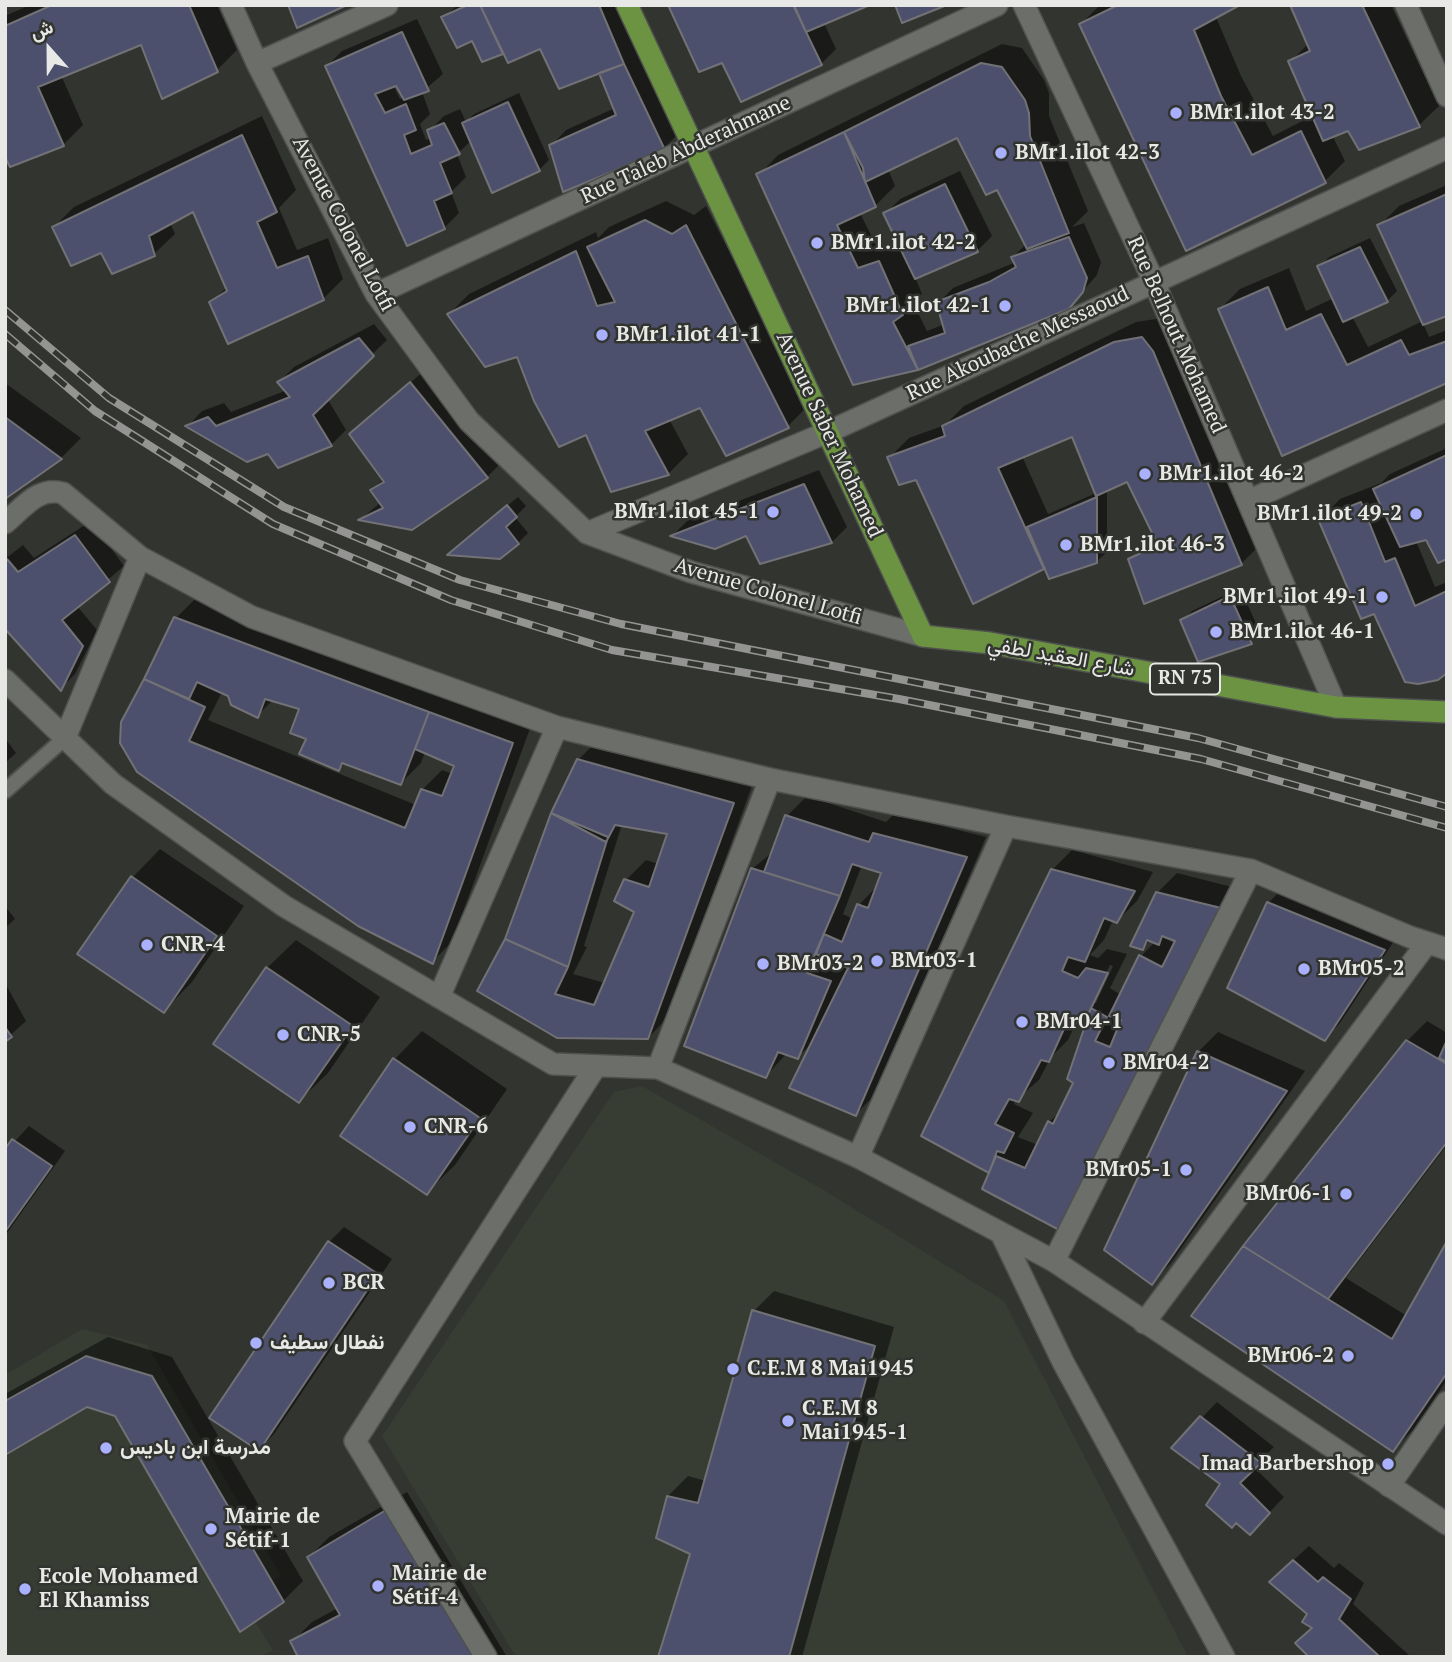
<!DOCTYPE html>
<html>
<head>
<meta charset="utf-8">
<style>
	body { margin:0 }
	#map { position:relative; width:1452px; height:1662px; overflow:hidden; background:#323430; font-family:"PT Serif",Vazirmatn,serif }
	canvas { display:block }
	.frame { position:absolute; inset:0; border:7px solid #e8e9e7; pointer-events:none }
	.north { position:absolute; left:14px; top:14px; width:70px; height:70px; -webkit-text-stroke:5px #323430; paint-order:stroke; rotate:339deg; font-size:19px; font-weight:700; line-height:28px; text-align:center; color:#e8e9e7 }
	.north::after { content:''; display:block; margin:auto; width:24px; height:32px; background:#e8e9e7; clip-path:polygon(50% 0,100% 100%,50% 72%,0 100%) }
</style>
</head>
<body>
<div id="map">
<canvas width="1452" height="1662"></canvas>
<div class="frame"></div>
<div class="north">ش</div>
</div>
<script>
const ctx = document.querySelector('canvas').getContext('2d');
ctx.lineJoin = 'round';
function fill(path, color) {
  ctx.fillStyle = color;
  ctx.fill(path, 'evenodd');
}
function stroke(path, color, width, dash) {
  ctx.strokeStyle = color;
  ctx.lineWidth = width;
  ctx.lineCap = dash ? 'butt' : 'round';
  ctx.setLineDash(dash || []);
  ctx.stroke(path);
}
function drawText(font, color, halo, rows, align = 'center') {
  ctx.font = font + ' "PT Serif",Vazirmatn,serif';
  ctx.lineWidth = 5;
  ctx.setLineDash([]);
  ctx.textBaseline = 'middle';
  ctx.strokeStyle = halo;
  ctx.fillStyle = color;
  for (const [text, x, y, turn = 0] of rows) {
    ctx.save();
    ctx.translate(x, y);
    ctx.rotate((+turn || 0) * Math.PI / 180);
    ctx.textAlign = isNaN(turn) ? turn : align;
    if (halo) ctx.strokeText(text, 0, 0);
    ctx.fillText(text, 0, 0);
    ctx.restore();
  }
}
fill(new Path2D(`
	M642,1086L825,1191L1004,1301L1188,1657H516L382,1436L614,1092Z
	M82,1329L147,1345L281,1576L240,1598L273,1650L260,1657H5V1375Z`), '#383d34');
fill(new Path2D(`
	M30,5H217L237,50L217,70L142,42L61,75L83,125L63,145L5,153V16Z
	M458,5H622L679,133L664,148L551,146L566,130L615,108L600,71L541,47L504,51L482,60L473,38L444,17Z
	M670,5H866L824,23L836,49L821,64L723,60Z
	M1100,5H1240L1216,17L1241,76L1273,136L1314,115L1290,62L1309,43L1292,5H1391L1439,106L1419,125L1349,128L1332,135L1345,161L1325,181L1187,249L1081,24Z
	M417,19L443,74L422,92L430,114L420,124L426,140L432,138L429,131L444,116L460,109L466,122L474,114L519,93L549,160L539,170L472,140L457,154L466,177L451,192L459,213L444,228L327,66L342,51ZM397,84L404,97L400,99L393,85Z
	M1002,44L1022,48L1044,80L1049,93V116L1088,211L1072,227L1084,223L1101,262L1097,275L1068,308L917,369L759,175L778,155ZM958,135L998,188L1027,243L1013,257L1016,262L953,288L938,303L945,324L927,331L913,303L922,294L915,277L977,251L992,236L960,171L900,199L885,214L899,242L878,249L860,213L875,206L895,186L888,169Z
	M262,116L296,190L279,208L297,250L328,238L343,279L323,299L211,303L227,287L194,209L170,222L175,234L154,254L112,271L102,251L54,227L74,207Z
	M1447,185V315L1423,323L1429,337L1447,330V381L1283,454L1220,309L1240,289L1289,268L1306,311L1334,298L1319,267L1329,257L1370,238L1397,291L1387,301L1352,316L1368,347L1423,321L1379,226L1399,206Z
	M666,201L694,215L706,206L808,406L788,426L701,406L669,419L688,454L668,474L612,489L587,433L519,354L449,314L469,294L596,232L598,238L609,227Z
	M1162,318L1261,544L1241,564L1130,559L1156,537L1128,480L1107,489V552L1096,562L1043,568L889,458L909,438L945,425L964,406L1136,322ZM1073,435L1096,493L1048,514L1022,456Z
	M374,324L387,340L327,398L346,430L331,445L269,452L188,426L202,411L224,403L231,412L287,390L279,382L294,367Z
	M426,369L502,462L487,477L412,528L361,519L381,502L372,490L384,479L352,434Z
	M5,383L81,438L61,458L5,497Z
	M1447,448V557L1427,538L1416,541L1435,587L1447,582V670L1375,612L1320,519L1340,499L1381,483L1390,474Z
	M819,470L847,527L832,542L760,562L747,534L715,547L673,535L687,521Z
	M518,497L526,506L515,517L528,533L518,543L459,545Z
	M91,521L124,566L77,606L97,630L75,674L61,688L5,626V559L23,545L34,558Z
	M1240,588L1260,632L1251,642L1182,621L1192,611Z
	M196,598L532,723L452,942L432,962L123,723L176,618ZM222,692L257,716L273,700L301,708L308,738L339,769L346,762L401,783L421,763L425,752L456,766L453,774L442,770L422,790L416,805L208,720Z
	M5,738L16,753L5,763Z
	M598,740L753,783L668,1017L648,1038L558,1036L508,938L578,760ZM622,824L670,833L659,864L646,860L626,880L636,911L605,983L573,974L587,947L584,946Z
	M807,796L886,822L894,814L986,837L876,1094L856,1114L812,1043L798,1057L787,1053L766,1076L752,869L775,850L787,816ZM862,865L883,872L878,885L859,905L853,919L843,914Z
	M160,849L244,906L192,982L164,1011L132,878Z
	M1072,850L1153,872L1137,901L1117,921L1113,920L1104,940L1090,955L1098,958L1107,949L1127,954L1110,988L1121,995L1140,957L1155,942L1151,940L1142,948L1157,893L1177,873L1240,889L1083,1209L991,1172L923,1136L1052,870ZM1163,935L1178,940L1176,944L1162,937ZM1110,965L1113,966L1096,1003H1092ZM1089,1016L1075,1082L1062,1110L1049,1122L1038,1145L1018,1137L1033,1113L1014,1104L1016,1100L1039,1080L1051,1057L1068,1040L1077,1021L1082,1023ZM1116,1016L1124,1019L1122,1024L1114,1020Z
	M1283,888L1398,935L1340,1023L1325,1038L1268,903Z
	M5,906L15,919L5,928Z
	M296,940L380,997L328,1073L299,1101L267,968Z
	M5,983L26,1021L5,1040Z
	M1427,1021L1447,1033V1145L1346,1278L1407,1316L1447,1245V1380L1413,1430L1393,1450L1193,1315L1407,1041Z
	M422,1031L507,1089L455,1165L426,1193L394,1060Z
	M1218,1032L1305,1071L1171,1263L1151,1283L1198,1052Z
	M29,1126L65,1151L5,1236V1152Z
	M344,1227L392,1259L274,1434L259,1449L329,1242Z
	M774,1291L894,1327L802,1657H660L692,1553L668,1496L688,1476L706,1481L754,1311Z
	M108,1337L172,1357L303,1581L283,1601L116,1415L87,1405L5,1453V1394Z
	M1217,1402L1274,1447L1254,1467L1284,1497L1265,1517L1236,1521L1223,1484L1174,1447Z
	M407,1492L507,1657H300L292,1642L312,1622L338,1608L309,1557L329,1537Z
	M1309,1546L1334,1568L1339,1563L1364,1583L1353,1604L1411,1657H1311L1313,1627L1286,1567Z`), '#0007');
const building = new Path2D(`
	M52,5H189L218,72L162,99L141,45L38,87L64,146L10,167L5,157V26Z
	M288,5H347L297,28Z
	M468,5H480L503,54L482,62L472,41L457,48L441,17Z
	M480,5H599L624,64L559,89L540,49L508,63Z
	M668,5H793L822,65L741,102L722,63L699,72Z
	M794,5H870L806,32Z
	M895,5H947L902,23Z
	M1118,5H1240L1194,30L1221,96L1252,155L1301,131L1326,183L1186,251L1079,24Z
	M1290,5H1362L1420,127L1359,150L1348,131L1323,141L1288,61L1310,51Z
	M402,32L429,91L404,100L396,86L375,94L385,113L406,104L416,130L404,135L411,154L432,145L427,130L444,123L460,154L440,163L452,193L434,201L445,229L407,246L325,66Z
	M981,63L1002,67L1025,100L1029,113L1030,136L1069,233L1027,249L997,190L986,195L957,138L865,182L863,168L844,132Z
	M624,64L665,150L563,192L549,145L616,115L599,73Z
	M508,102L540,171L492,193L462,123Z
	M844,132L876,207L837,225L858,268L879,261L903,315L893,322L918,370L853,385L756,174Z
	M242,135L277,212L257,222L277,268L308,256L324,300L228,344L209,302L227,291L193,212L149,236L155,256L112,274L101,253L71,266L52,227Z
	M945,184L978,252L915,279L883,213Z
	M1447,194V316L1423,325L1377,225Z
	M645,220L672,234L686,225L789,428L726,456L700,408L645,431L669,475L611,492L586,435L559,447L534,401L517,357L485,367L447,314L576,251L597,306L615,302L587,247Z
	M1069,237L1087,278L1083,292L1069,309L918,370L908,346L945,333L936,302L989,282L1016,267L1011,257Z
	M1360,247L1388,302L1343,322L1317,266Z
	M1268,287L1286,330L1321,314L1347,365L1401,340L1409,355L1447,341V383L1282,456L1218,309Z
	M1142,337L1153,351L1242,565L1144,604L1128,559L1158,545L1127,482L1096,496L1072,437L998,468L1044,569L973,604L916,480L899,485L887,457L945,436L942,426L1114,342Z
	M359,338L374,356L313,415L332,446L278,468L268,454L247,462L185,426L208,417L216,426L290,397L277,382Z
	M410,382L488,478L412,530L358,520L383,508L370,490L384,482L349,434Z
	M5,417L62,459L5,499Z
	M1447,455V559L1438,563L1426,540L1400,547L1373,489Z
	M804,484L832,543L760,564L746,536L715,549L670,536Z
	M1097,497V563L1049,579L1027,527Z
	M1361,502L1385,562L1395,558L1415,606L1447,591V673L1438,680L1418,684L1405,682L1374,614L1361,619L1318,519Z
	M507,505L517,517L506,527L519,544L500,559L447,555Z
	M75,535L110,582L62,620L83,646L61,691L5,629V561L7,559L18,572Z
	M1230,596L1252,644L1198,662L1180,620Z
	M174,617L429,712L401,785L342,763L339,771L299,754L306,739L290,733L299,709L265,699L258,718L231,705L228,696L197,682L189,699L144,679Z
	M144,679L205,707L189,741L405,828L421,789L442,796L454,766L415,749L429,712L513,743L433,964L358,926L137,772L120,743L121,722Z
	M577,759L734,803L648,1039L557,1038L477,991L505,939L568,967L555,994L594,1005L634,912L614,901L624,879L649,887L667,834L615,825L606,842L551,813Z
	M551,813L608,837L568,967L505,939Z
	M785,815L869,842L873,833L967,857L856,1116L789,1088L848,968L816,954L824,934L842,942L857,904L868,908L881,873L852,864L840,896L764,872Z
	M751,868L840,896L807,973L831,981L798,1059L778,1052L766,1078L684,1046Z
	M1051,869L1135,891L1117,923L1104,918L1085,962L1068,957L1062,971L1078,978L1086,968L1108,973L1083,1025L1068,1020L1049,1062L1041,1060L1019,1102L1009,1099L995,1124L1014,1133L1004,1153L997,1151L989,1173L921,1136Z
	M131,876L217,936L164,1013L77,954Z
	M1156,892L1221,908L1063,1232L982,1189L996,1156L1025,1168L1048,1121L1053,1124L1073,1083L1067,1079L1091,1008L1107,1017L1095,1041L1110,1047L1121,1020L1109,1016L1139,955L1162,967L1175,941L1162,936L1159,945L1147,940L1143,950L1130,946Z
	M1267,902L1385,950L1325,1041L1227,988Z
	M266,967L353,1026L299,1103L213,1044Z
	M5,1027L12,1037L5,1042Z
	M1406,1040L1447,1064V1142L1328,1299L1243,1246Z
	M1447,1040V1062L1439,1058Z
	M1197,1051L1287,1091L1152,1285L1104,1250Z
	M393,1058L480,1118L427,1195L340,1136Z
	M12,1139L52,1166L5,1232V1149Z
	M328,1241L378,1274L259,1451L209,1418Z
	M1447,1241V1373L1393,1452L1191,1316L1243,1246L1392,1339Z
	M752,1310L875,1346L789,1657H658L690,1554L656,1538L667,1496L698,1503Z
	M86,1356L152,1376L284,1602L240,1632L115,1416L87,1407L5,1455V1401Z
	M1200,1416L1261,1463L1240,1483L1270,1513L1250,1535L1236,1523L1232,1528L1206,1505L1220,1484L1171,1448Z
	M386,1510L475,1657H298L290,1641L340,1615L307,1557Z
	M1293,1560L1318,1582L1323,1577L1351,1599L1339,1619L1380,1657H1309L1295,1643L1312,1628L1302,1622L1307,1614L1269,1582Z`);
fill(building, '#4d506c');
stroke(building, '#717176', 2);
const lane = new Path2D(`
	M5,791L65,738`);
const street = new Path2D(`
	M231,5L257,63L376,294L469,421L587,533L691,572L923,636
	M1024,5L1154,282L1336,707
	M1406,5L1447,96
	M257,63L387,5
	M376,294L997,5
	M1248,501L1447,410
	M5,523C23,508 38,486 63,493L140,557L252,617L557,727L770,779L1006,826L1251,870L1410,937L1447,949
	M587,533L828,432L1447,148
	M65,738L140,557
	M439,997L557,727
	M658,1068L770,779
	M858,1157L1006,826
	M1054,1261L1251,870
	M1144,1323L1427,943
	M1389,1486L1447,1402
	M486,1657L355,1441L596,1066`);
const secondary = new Path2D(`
	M5,680L113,784L284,906L553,1064L658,1068L858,1157L1054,1261L1447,1524
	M1001,1233L1063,1362L1224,1657`);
const primary = new Path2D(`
	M627,5L923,636L990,643L1336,707L1447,712`);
stroke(lane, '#4f514e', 18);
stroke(street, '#4f514e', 24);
stroke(secondary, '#4f514e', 24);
stroke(primary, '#4f514e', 24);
stroke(lane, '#6c6e6a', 14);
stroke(street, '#6c6e6a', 21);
stroke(secondary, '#6c6e6a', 21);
stroke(primary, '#6b9342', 21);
const rail = new Path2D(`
	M5,310L109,398L284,507L460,580L621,624L1198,738L1447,807
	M5,334L95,411L273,524L451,600L612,650L899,699L1201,759L1447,828`);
stroke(rail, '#949592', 8);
stroke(rail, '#323430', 5, [16]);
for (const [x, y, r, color] of [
	[1176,113,7,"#a9b0fc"],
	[1001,153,7,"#a9b0fc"],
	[817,243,7,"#a9b0fc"],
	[1005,306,7,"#a9b0fc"],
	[602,335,7,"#a9b0fc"],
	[1145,474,7,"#a9b0fc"],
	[773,512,7,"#a9b0fc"],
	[1416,514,7,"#a9b0fc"],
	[1066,545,7,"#a9b0fc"],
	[1382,597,7,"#a9b0fc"],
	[1216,632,7,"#a9b0fc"],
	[147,945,7,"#a9b0fc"],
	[877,961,7,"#a9b0fc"],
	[763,964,7,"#a9b0fc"],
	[1304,969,7,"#a9b0fc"],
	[1022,1022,7,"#a9b0fc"],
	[283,1035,7,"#a9b0fc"],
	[1109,1063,7,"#a9b0fc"],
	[410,1127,7,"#a9b0fc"],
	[1186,1170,7,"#a9b0fc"],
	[1346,1194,7,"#a9b0fc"],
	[329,1283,7,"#a9b0fc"],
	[256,1343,7,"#a9b0fc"],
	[1348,1356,7,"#a9b0fc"],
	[733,1369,7,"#a9b0fc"],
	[788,1421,7,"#a9b0fc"],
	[106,1448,7,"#a9b0fc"],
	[1388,1464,7,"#a9b0fc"],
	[211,1529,7,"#a9b0fc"],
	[378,1586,7,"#a9b0fc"],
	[25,1589,7,"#a9b0fc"]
]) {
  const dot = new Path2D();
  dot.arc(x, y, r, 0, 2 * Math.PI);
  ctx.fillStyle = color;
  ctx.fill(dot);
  stroke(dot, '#323430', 2.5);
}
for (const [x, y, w] of [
	[1185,679,70]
]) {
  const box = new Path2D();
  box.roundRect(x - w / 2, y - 15.5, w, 31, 5);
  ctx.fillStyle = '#323430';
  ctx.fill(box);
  stroke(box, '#e8e9e7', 2);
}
drawText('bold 19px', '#e8e9e7', null, [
	["RN 75",1185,679]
]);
drawText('bold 21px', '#e8e9e7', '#323430', [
	["BMr1.ilot 43-2",1190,113],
	["BMr1.ilot 42-3",1015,153],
	["BMr1.ilot 42-2",831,243],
	["BMr1.ilot 42-1",991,306,"right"],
	["BMr1.ilot 41-1",616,335],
	["BMr1.ilot 46-2",1159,474],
	["BMr1.ilot 45-1",759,512,"right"],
	["BMr1.ilot 49-2",1402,514,"right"],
	["BMr1.ilot 46-3",1080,545],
	["BMr1.ilot 49-1",1368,597,"right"],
	["BMr1.ilot 46-1",1230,632],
	["CNR-4",161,945],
	["BMr03-1",891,961],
	["BMr03-2",777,964],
	["BMr05-2",1318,969],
	["BMr04-1",1036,1022],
	["CNR-5",297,1035],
	["BMr04-2",1123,1063],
	["CNR-6",424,1127],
	["BMr05-1",1172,1170,"right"],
	["BMr06-1",1332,1194,"right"],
	["BCR",343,1283],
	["نفطال سطيف",270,1343],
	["BMr06-2",1334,1356,"right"],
	["C.E.M 8 Mai1945",747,1369],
	["C.E.M 8",802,1409],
	["Mai1945-1",802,1433],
	["مدرسة ابن باديس",120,1448],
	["Imad Barbershop",1374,1464,"right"],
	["Mairie de",225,1517],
	["Sétif-1",225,1541],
	["Mairie de",392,1574],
	["Sétif-4",392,1598],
	["Ecole Mohamed",39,1577],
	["El Khamiss",39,1601]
], 'left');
drawText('21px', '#e8e9e7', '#323430', [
	["Rue Taleb Abderahmane",686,150,-25],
	["Avenue Colonel Lotfi",343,224,62],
	["Rue Belhout Mohamed",1176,335,66],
	["Rue Akoubache Messaoud",1018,344,-25],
	["Avenue Saber Mohamed",829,435,65],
	["Avenue Colonel Lotfi",768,592,16],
	["شارع العقيد لطفي",1061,657,10]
]);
</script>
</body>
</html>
